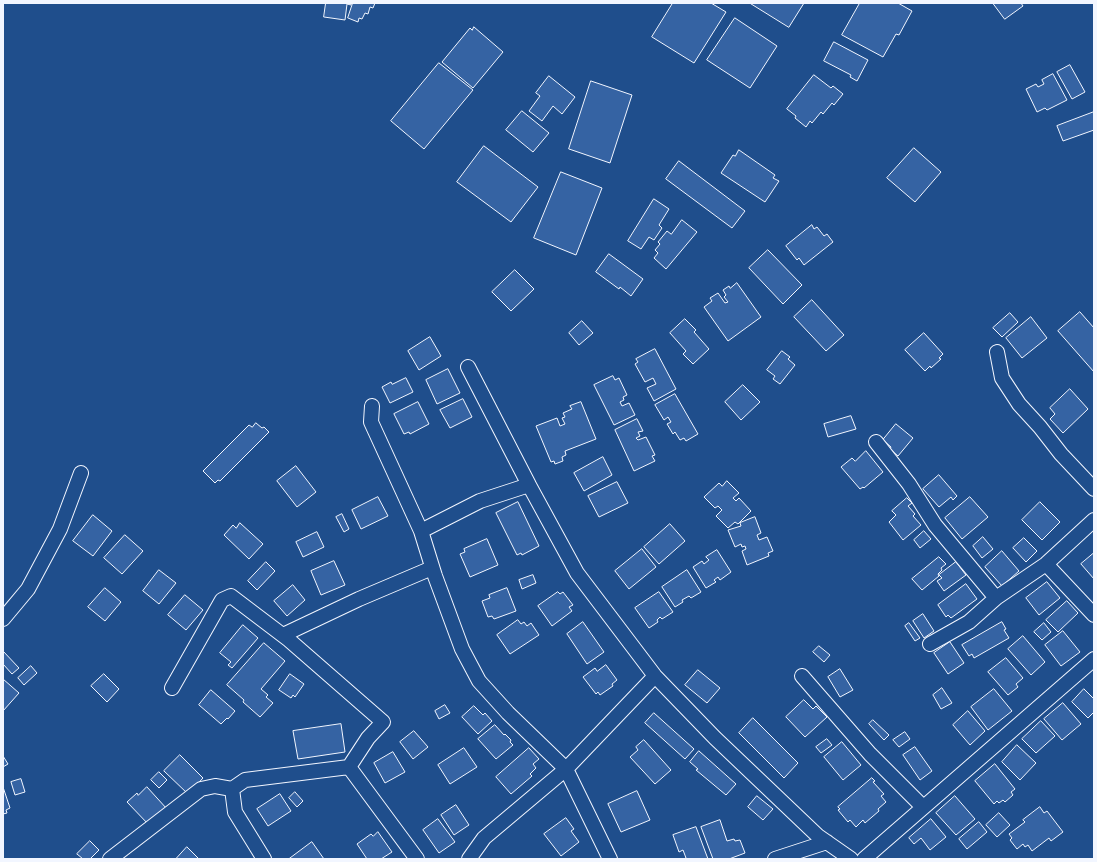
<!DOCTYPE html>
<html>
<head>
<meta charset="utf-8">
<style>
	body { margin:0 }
	#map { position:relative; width:1097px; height:862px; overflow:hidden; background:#1f4e8c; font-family:"Space Grotesk",sans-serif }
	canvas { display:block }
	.frame { position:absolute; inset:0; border:4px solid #f2f6ff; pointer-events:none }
</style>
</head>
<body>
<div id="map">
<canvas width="1097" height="862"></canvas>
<div class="frame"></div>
</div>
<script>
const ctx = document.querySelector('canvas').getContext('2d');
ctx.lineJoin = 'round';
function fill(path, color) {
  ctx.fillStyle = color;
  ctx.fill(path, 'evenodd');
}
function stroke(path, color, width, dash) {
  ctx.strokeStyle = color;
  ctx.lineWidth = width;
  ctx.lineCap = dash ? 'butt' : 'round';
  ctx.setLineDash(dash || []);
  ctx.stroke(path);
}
const building = new Path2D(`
	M326,3H351V5L347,4L345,20L324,17Z
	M353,3H375L373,8L370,7L368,14L365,13L362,19L359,18L358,22L348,18Z
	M673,3H711L726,12L694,63L652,37Z
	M750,3H804L789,27Z
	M860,3H898L912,11L899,35L896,34L883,57L842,35Z
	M993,3H1021L1023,6L1005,19Z
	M735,18L777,46L750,88L707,60Z
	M474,27L503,52L473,88L442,62L470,28L472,30Z
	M834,42L868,60L857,81L850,77L851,75L824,61Z
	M439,63L473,90L424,149L391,121Z
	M1070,65L1085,92L1072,99L1057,72Z
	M1053,74L1067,100L1047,110L1045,108L1037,112L1026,89L1036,84L1038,87L1044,84L1042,80Z
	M814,75L831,88L833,86L843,94L834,105L832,103L823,114L821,112L812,123L810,121L806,127L795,118L796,116L787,109Z
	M549,76L575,97L562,114L553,106L542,121L529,111L540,96L536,93Z
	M591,81L632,95L610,163L569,149Z
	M522,111L549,133L533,152L506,130Z
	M1094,112V130L1063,141L1057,126Z
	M484,146L538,187L511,222L457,182Z
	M914,148L941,172L915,202L887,178Z
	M739,150L775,175L773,178L779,181L765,202L721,173L733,155L735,156Z
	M679,161L745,211L732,228L666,179Z
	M561,172L602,188L576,255L534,238Z
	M654,199L669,209L659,225L662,228L654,240L649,237L641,249L628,241Z
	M682,220L697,232L666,269L654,258L658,253L655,250L660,244L658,242L667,231L671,234Z
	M812,225L814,229L817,227L824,236L827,234L833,242L804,265L799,258L797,260L786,246Z
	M768,250L802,285L783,304L749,268Z
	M609,254L643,279L631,296L620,287L619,289L596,272Z
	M515,270L534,289L511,311L492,292Z
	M737,283L761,317L728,341L704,307L712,301L710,298L718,293L725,303L728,302L724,297L726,295L723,290L729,286L730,288Z
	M812,300L844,335L826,351L794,317Z
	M1080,312L1094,328V372L1058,331Z
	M1010,313L1018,322L1002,337L993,328Z
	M1031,317L1047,338L1022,358L1006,338Z
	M685,319L696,330L694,332L709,349L693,364L683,354L686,351L670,333Z
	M582,321L593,333L579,345L569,333Z
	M924,333L943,354L939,358L941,359L931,368L930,366L925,371L905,350Z
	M430,337L441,356L419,370L408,351Z
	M655,349L676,389L654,401L647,388L656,384L653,378L645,382L635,364L638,362L636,359Z
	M782,351L790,357L788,359L795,365L780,384L773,379L775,376L767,370Z
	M448,369L460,393L437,404L426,380Z
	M613,376L615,380L619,378L627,395L623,397L624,400L620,402L622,406L629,403L635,415L614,425L594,385Z
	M406,378L413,392L390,403L382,387L391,382L392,384Z
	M743,385L760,402L741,420L725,402Z
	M1070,389L1088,409L1063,433L1050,419L1055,414L1050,408Z
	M675,394L698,434L686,441L684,438L680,440L675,432L673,434L667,424L671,422L668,417L664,420L655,405Z
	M463,399L472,417L450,428L440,410Z
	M418,402L429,424L410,434L409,432L404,434L394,414Z
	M581,402L596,439L565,451L566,455L562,457L563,461L555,464L554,461L551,462L536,426L557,418L560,426L565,424L562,418L565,417L563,413L572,409L570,406Z
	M851,416L856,429L828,437L824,424Z
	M637,419L643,431L638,432L640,436L636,438L638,440L646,437L655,455L652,456L655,461L634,471L615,430Z
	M256,423L262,428L264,427L269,432L220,481L218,480L215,483L203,471L249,425L252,427Z
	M896,424L913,438L898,456L890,449L891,447L883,440Z
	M866,451L883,472L864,488L863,487L860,489L841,467L852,458L855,461Z
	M603,457L612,475L584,491L574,473Z
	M296,466L316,492L297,507L277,481Z
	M939,475L957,496L953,500L951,497L939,507L923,489Z
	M727,481L739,493L733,498L736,501L739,498L751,511L738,524L735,522L728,528L716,516L722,510L718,506L715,508L704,497L719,483L722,486Z
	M617,482L628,503L599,517L588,496Z
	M378,497L388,516L361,529L352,510Z
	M970,497L988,517L962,539L945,518Z
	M907,498L912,503L908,506L915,514L913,516L921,525L903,540L889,522L896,515L892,511Z
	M518,502L539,546L522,555L521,553L517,555L496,513Z
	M1040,502L1060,522L1042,540L1022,520Z
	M342,514L349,529L344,532L336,517Z
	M93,515L112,531L93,556L73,541Z
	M755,517L761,533L757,535L759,540L767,537L773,551L768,553L769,556L747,565L742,551L746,549L745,546L742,547L741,544L735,547L728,530L741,526L740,523Z
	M240,523L263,544L249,559L224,535L233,525L236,528Z
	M670,524L685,541L659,564L644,547Z
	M924,531L931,539L920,548L914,540Z
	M317,532L324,547L303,557L296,542Z
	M125,535L143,551L122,574L104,558Z
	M983,537L993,549L982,558L973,546Z
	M1024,538L1037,551L1026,562L1013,548Z
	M487,539L498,565L470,577L460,554L465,552L464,549Z
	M642,549L656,567L629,589L615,571Z
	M717,550L731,572L720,580L718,577L714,580L716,582L706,588L693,567L702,561L704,564L709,560L706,557Z
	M1002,551L1019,571L1002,586L985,567Z
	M1094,553V579L1081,564Z
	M939,557L946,564L941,568L942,570L938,574L939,576L922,590L912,579Z
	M334,561L345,585L321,595L311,571Z
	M266,562L275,571L257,590L248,581Z
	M956,562L966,575L944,591L937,581L942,578L939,575Z
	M159,570L176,583L159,604L143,591Z
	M687,570L701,592L691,598L689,596L682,600L683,602L675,607L662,587Z
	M533,575L536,583L522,589L519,580Z
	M1047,582L1060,598L1039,615L1026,598Z
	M966,584L977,599L951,618L948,615L946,617L938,605Z
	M293,585L305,600L287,616L274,601Z
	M105,588L121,602L105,621L88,607Z
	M507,588L516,611L494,619L492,616L488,617L482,601L490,598L489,595Z
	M558,592L560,594L563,592L573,605L569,607L572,611L552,626L538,606Z
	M659,592L673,612L662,619L660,617L657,620L658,622L649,628L635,608Z
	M185,595L203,610L186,630L168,615Z
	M1067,601L1078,613L1058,632L1046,620Z
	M923,614L934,631L924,638L913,621Z
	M518,620L521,624L524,622L527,626L531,623L539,635L510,654L497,635Z
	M583,622L604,652L587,664L567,634Z
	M1002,622L1006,629L1004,630L1009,638L974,658L972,654L969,656L962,645Z
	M909,623L920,638L915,641L905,626Z
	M1044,623L1051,632L1042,640L1034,632Z
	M243,625L258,638L232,668L228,665L231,662L220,653Z
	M1063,631L1080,652L1061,666L1045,645Z
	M1023,636L1045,662L1031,675L1008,649Z
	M950,642L964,663L948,674L934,653Z
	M264,643L285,661L261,689L268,695L266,697L273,703L260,717L243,702L244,700L227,685Z
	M819,646L830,655L824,662L813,652Z
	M3,651L19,668L12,674L3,664Z
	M1006,658L1023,678L1016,684L1018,687L1008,695L988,672Z
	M606,665L617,680L612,684L613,686L600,695L598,692L596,694L583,677L595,668L597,671Z
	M31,666L37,673L24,685L18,678Z
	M840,669L853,690L840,697L828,677Z
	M698,670L720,688L707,703L685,685Z
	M104,674L119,689L107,702L91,686Z
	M290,674L304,684L295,697L293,695L291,698L279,690Z
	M3,679L19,693L3,711Z
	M942,688L952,703L941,709L933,695Z
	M994,689L1012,711L988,730L971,707Z
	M1084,689L1094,699V712L1088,718L1072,702Z
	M211,690L235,711L228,719L227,718L221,724L199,705Z
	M804,700L813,709L816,706L827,717L805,737L786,717Z
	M1063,703L1081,724L1062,740L1044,719Z
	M445,705L450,713L439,719L435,711Z
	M474,706L483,715L485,713L492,721L478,734L462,717Z
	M968,711L985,731L970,745L953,725Z
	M654,713L694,749L685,759L645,723Z
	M753,718L798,763L784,778L739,733Z
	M873,720L889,735L884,740L869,724Z
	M1041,721L1055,736L1036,753L1022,739Z
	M341,724L345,752L298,759L293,731Z
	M495,725L504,735L505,734L511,740L510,742L513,745L496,759L478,739Z
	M414,731L428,747L413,759L400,742Z
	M905,732L910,739L899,747L893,740Z
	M827,739L832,745L821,753L816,747Z
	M644,740L671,770L655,784L630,757L638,750L636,747Z
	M842,742L861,765L843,780L824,757Z
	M1017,745L1036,763L1020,780L1002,762Z
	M915,747L932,771L920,780L903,755Z
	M464,748L477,767L450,784L438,765Z
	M529,748L539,759L533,764L536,768L530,774L532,776L511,794L496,777Z
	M699,751L736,784L726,795L696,770L698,769L690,762Z
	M393,752L405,772L385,783L374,763Z
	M180,755L203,778L188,794L164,771Z
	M3,756L8,764L3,767Z
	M995,764L1015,789L1011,792L1013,795L1005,802L1003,800L999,803L997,801L994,804L975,781Z
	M159,772L167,780L159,788L151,780Z
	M872,778L875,781L873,782L884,794L881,796L886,802L878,809L879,811L865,823L863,820L856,827L850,820L848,822L838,810L840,809L838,807Z
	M21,779L25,792L15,795L11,782Z
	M3,787L10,808L6,810L7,813L3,814Z
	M147,787L167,809L149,825L127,802L137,793L138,795Z
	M637,791L650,820L621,832L608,804Z
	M295,792L303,801L297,807L289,798Z
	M280,794L291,811L268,826L257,809Z
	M757,796L773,809L763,820L748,807Z
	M955,796L975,819L956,835L936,813Z
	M456,805L469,825L454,835L441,815Z
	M1040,807L1044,813L1047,811L1063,832L1051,841L1049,838L1032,851L1028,845L1025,847L1023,844L1017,849L1010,840L1012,838L1009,834L1025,822L1023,820Z
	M999,813L1010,825L997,837L986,825Z
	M566,818L574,829L571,831L579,842L561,856L544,834Z
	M438,819L455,842L439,853L423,830Z
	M931,819L946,837L930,850L921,838L914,844L909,838Z
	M720,820L727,841L734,839L735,841L740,840L745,853L729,859H713L701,827Z
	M979,822L987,832L967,849L959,839Z
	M696,827L708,859H683L686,858L683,850L679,852L673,835Z
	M378,832L392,852L381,859H367L357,844L371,834L373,836Z
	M90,841L99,850L90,859H83L77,854Z
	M312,842L324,859H289Z
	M187,847L199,859H176Z`);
fill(building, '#3563a3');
stroke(building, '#f2f6ff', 1);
const street = new Path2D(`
	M997,352L1002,378L1019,404L1040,427L1061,454L1094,489
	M468,367L529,485L577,573L655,676L715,738L818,836L851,859
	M372,406L371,422L421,531L480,501L529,485
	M876,442L909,484L935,525L996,598
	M421,531L435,576L462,649L479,681L508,713L566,769L610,859
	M1046,564L1094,615
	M3,619L28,589L60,529L81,473
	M283,635L359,599L432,568
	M930,644L969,622L996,598L1046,564L1094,520
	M802,676L870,754L923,807
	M172,688L222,600L231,596L289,640L383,722L368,738L349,767L245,780L232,789L235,812L264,859
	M349,767L417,859
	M110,859L201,789L215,786L232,789
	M469,859L484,838L566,769L655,676
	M775,859L827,842
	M864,859L1094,659`);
stroke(street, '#f2f6ff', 16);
stroke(street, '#1f4e8c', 14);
</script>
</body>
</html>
